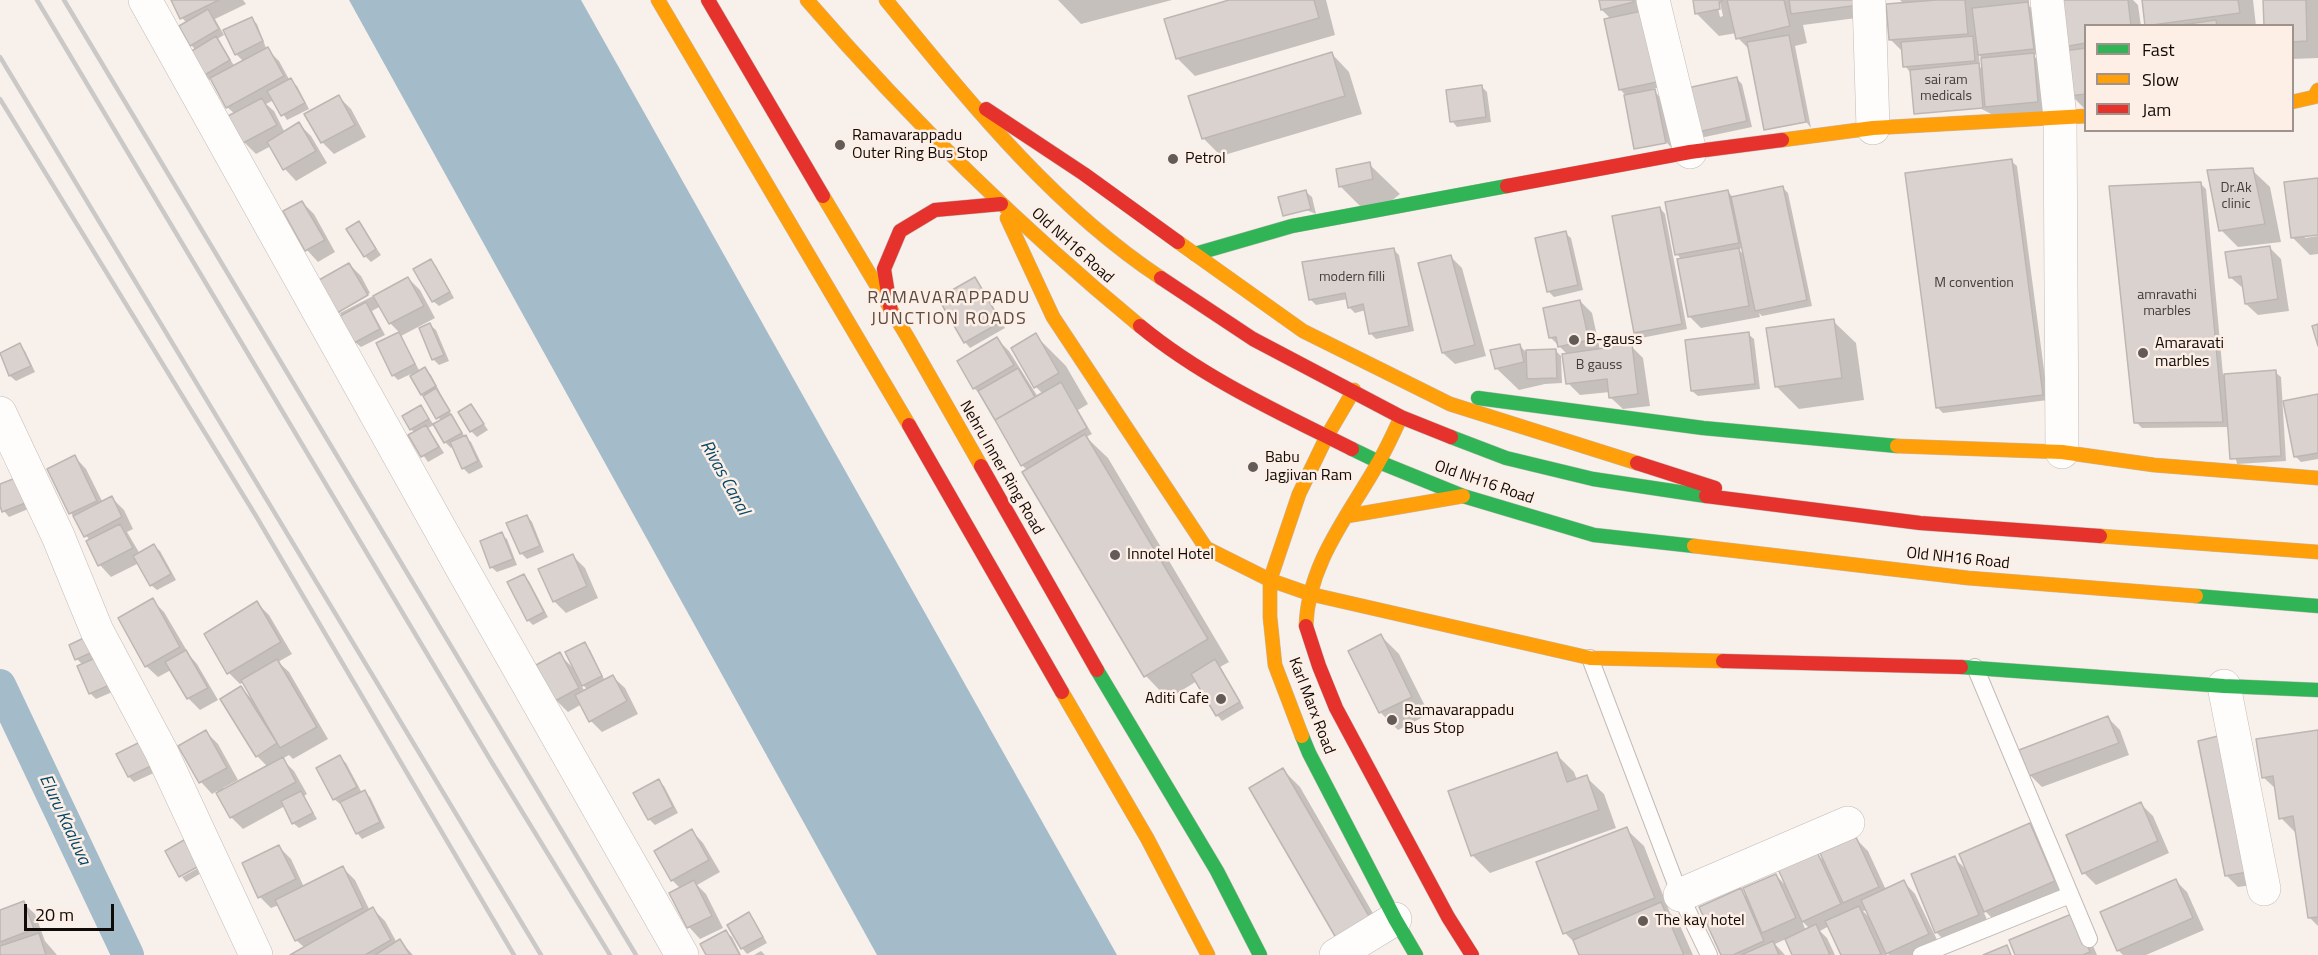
<!DOCTYPE html>
<html>
<head>
<meta charset="utf-8">
<style>
	body { margin:0 }
	#map { position:relative; width:2318px; height:955px; overflow:hidden; background:#f8f0eb; font-family:"Titillium Web",sans-serif }
	canvas { display:block }
	.legend { position:absolute; left:2084px; top:24px; width:210px; height:108px; box-sizing:border-box; background:#fdefe6; border:2px solid #9f948d; margin:0; padding:8px 10px; list-style:none; font-size:18px; color:#110b08 }
	.legend li { display:flex; align-items:center; gap:12px; height:30px }
	.legend b { width:30px; border:2px solid #9f948d }
	.scale { position:absolute; left:24px; top:904px; width:90px; height:27px; box-sizing:border-box; border:3px solid #110b08; border-top:0; padding-left:8px; font-size:18px; line-height:21px; white-space:nowrap; color:#110b08; -webkit-text-stroke:4px #fdefe6; paint-order:stroke }
</style>
</head>
<body>
<div id="map">
<canvas width="2318" height="955"></canvas>
<ul class="legend">
<li><b style="height:8px;background:#30b455"></b>Fast</li>
<li><b style="height:8px;background:#ff9f0a"></b>Slow</li>
<li><b style="height:8px;background:#e5322d"></b>Jam</li>
</ul>
<div class="scale">20 m</div>
</div>
<script>
const ctx = document.querySelector('canvas').getContext('2d');
ctx.lineJoin = 'round';
function fill(path, color) {
  ctx.fillStyle = color;
  ctx.fill(path, 'evenodd');
}
function stroke(path, color, width, dash) {
  ctx.strokeStyle = color;
  ctx.lineWidth = width;
  ctx.lineCap = dash ? 'butt' : 'round';
  ctx.setLineDash(dash || []);
  ctx.stroke(path);
}
function drawText(font, color, halo, rows, align = 'center') {
  ctx.font = font + ' "Titillium Web",sans-serif';
  ctx.lineWidth = 5;
  ctx.setLineDash([]);
  ctx.textBaseline = 'middle';
  ctx.strokeStyle = halo;
  ctx.fillStyle = color;
  for (const [text, x, y, turn = 0] of rows) {
    ctx.save();
    ctx.translate(x, y);
    ctx.rotate((+turn || 0) * Math.PI / 180);
    ctx.textAlign = isNaN(turn) ? turn : align;
    if (halo) ctx.strokeText(text, 0, 0);
    ctx.fillText(text, 0, 0);
    ctx.restore();
  }
}
fill(new Path2D(`
	M349,0H581L1117,955H877Z`), '#a4bcca');
fill(new Path2D(`
	M173,0H243L246,4L215,19L224,35L217,39L235,67L244,62L236,54L251,18L257,24L266,48L279,61L290,81L297,86L309,109L287,120L274,100L266,104L274,111L285,133L299,124L311,136L327,163L296,181L285,169L271,146L256,154L244,142L235,114L227,107L212,79L210,80L204,75L196,50L191,45L187,23L182,18Z
	M1058,0H1172L1081,24Z
	M1234,0H1326L1335,35L1195,76L1177,58Z
	M1600,0H1641L1661,87L1652,89L1672,109L1682,160L1620,89L1611,19L1602,10Z
	M1694,0H1876L1879,15L1803,25L1807,43L1795,46L1811,128L1750,50L1738,38L1737,33L1719,36L1697,14ZM1717,3H1720L1723,16L1720,17Z
	M1900,0H2029V6L2033,9L2039,54L2033,55L2045,67L2050,114L1999,118L1910,72L1905,66L1902,51L1890,39L1904,4ZM1979,55L1982,58L1983,70L1980,67Z
	M2075,0H2133L2138,5L2141,26H2086V110L2071,95L2065,46Z
	M2143,0H2253L2256,26H2147Z
	M2265,0H2318V58L2292,59V26Z
	M1332,54L1349,72L1362,114L1221,156L1203,138Z
	M1737,79L1742,84L1752,127L1700,138L1694,133Z
	M1481,86L1487,92L1491,122L1457,127L1452,121Z
	M339,97L351,109L366,137L334,154L322,142Z
	M2011,161L2017,166L2048,400L1943,413L1938,408Z
	M1369,164L1400,194L1371,217L1340,186Z
	M2252,170L2270,187L2281,242L2238,247L2221,230Z
	M2318,180V233L2305,235V238L2318,236V254L2310,255L2292,237Z
	M2200,183L2206,189L2223,375L2275,372L2281,377L2286,461L2237,464L2229,427L2142,428L2136,422Z
	M1783,188L1788,193L1812,306L1762,316L1759,313L1760,317L1701,328L1689,316L1682,260L1677,254L1728,192L1734,198ZM1743,248L1745,256L1738,249Z
	M1306,192L1312,197L1316,214L1280,199Z
	M302,202L314,214L335,252L318,262L307,250L285,212Z
	M1660,208L1665,214L1687,329L1641,338L1635,333Z
	M359,223L381,255L371,262L365,256Z
	M1565,233L1571,238L1583,290L1554,297L1548,291Z
	M2269,247L2281,259L2289,311L2258,315L2246,304L2244,289L2230,277Z
	M1393,249L1399,255L1414,331L1376,339L1370,333L1366,310L1355,313L1349,307L1348,299L1316,305L1310,299Z
	M1450,256L1462,268L1486,356L1455,364L1443,353Z
	M431,260L436,266L454,298L439,306L433,301Z
	M349,264L361,276L370,293L340,310V313L408,278L420,290L435,318L401,336L420,372L425,369L431,375L453,418L465,437L471,442L483,467L469,474L463,468L453,446L451,448L445,442L441,421L411,374L398,380L393,375L378,344L400,333L391,324L381,306L372,311L385,335L361,347L355,342L343,316L338,312Z
	M975,279L980,285L1005,328L970,348L965,342Z
	M1580,301L1592,313L1600,350L1631,346L1643,358L1650,406L1623,409L1611,398L1610,392L1580,395L1568,383L1567,354L1551,338Z
	M1833,321L1856,343L1864,400L1799,409L1776,386Z
	M430,325L436,330L449,361L439,365L433,359Z
	M1748,334L1754,339L1760,389L1698,396L1692,391Z
	M1035,335L1066,366L1088,404L1078,410L1092,434L1086,437L1108,458L1229,662L1220,667L1244,708L1222,721L1217,715L1197,681L1168,699L1146,676L1024,472L1027,470L1022,465L983,397L974,388L997,339L1009,351L1038,397L1043,394L1034,385Z
	M20,345L25,351L35,372L16,381L10,376L0,354Z
	M1519,345L1527,353L1555,350L1561,356L1562,383L1545,384L1519,390L1496,368Z
	M2318,396V459L2301,462L2296,457Z
	M471,406L488,430L477,437L471,431Z
	M421,407L434,425L428,428L444,453L428,462L410,436L415,433L411,429Z
	M75,457L86,469L103,503L112,498L124,510L133,529L127,532L140,554L154,546L160,551L176,580L157,590L151,585L139,563L111,577L100,565L88,542L90,541L71,513L49,469Z
	M0,486L33,507L9,517L4,511L0,502Z
	M527,516L532,522L544,552L527,559L521,553Z
	M501,534L507,539L517,565L497,572L491,567Z
	M573,556L585,568L598,598L566,613L554,601Z
	M524,576L529,581L548,617L533,625L528,620Z
	M152,600L164,612L190,656L197,664L218,700L200,710L188,698L171,670L158,677L146,666Z
	M257,603L269,615L292,654L278,662L289,672L328,739L293,759L289,755L282,759L294,771L307,794L304,796L317,819L299,828L293,823L285,806L243,829L231,817L217,791L212,794L201,782L206,732L218,744L238,780L223,788L225,790L268,767L257,756L241,688L253,700L244,682L240,684L229,673Z
	M1381,636L1399,654L1429,714L1398,730L1381,713L1350,651Z
	M90,637L117,690L96,699L90,693L83,665L77,659Z
	M585,644L590,650L605,681L613,677L625,688L638,714L602,732L591,721L582,704L568,712L556,700L559,654L575,670ZM580,683H581L588,690L585,692Z
	M2108,718L2120,730L2129,755L2042,787L2030,775Z
	M2318,731V926L2310,918L2297,834L2281,818L2277,790L2263,777Z
	M142,743L158,771L134,782L129,777Z
	M2234,749L2259,884L2238,887L2226,875Z
	M1556,754L1574,772L1577,780L1586,777L1604,794L1616,828L1490,873L1472,855Z
	M340,757L346,763L362,793L364,792L370,797L385,828L362,839L357,833L342,803L340,804L334,799Z
	M1283,770L1300,787L1389,941L1340,942Z
	M658,781L664,786L678,813L655,825L649,819Z
	M2141,804L2153,816L2169,853L2096,885L2084,873Z
	M2030,825L2047,842L2072,899L2003,929L1982,908L1990,927L1948,944L1936,932L1954,858L1968,871Z
	M1626,829L1644,846L1670,913L1678,921L1693,955H1581L1576,944L1565,933Z
	M692,831L703,843L720,872L697,885L706,894L723,928L700,939L689,927L671,894L681,889L672,880L656,851Z
	M1856,839L1868,851L1886,890L1904,882L1915,894L1940,946L1920,955H1889L1886,951L1887,955H1842L1829,926L1820,931L1827,938L1835,955H1794L1786,939L1775,944L1785,955H1722L1740,890L1749,899L1776,875L1786,886L1816,853L1826,863ZM1867,910L1872,920L1863,911ZM1802,921L1810,929L1806,931Z
	M279,847L291,859L304,887L343,868L355,880L370,911L373,909L385,921L397,943L400,941L413,955H293L305,948L296,940L279,905L271,908L260,897Z
	M200,867L203,872L186,882L182,877Z
	M2176,881L2187,892L2204,930L2146,955H2123L2118,950Z
	M23,903L35,914L45,941L57,955H0V911Z
	M749,914L754,920L767,943L747,954L742,948Z
	M2085,927L2097,955H2016Z
	M726,932L732,937L741,955H708Z
	M761,951L765,955H754Z`), '#0003');
stroke(new Path2D(`
	M0,685L128,955`), '#a4bcca', 32);
const building = new Path2D(`
	M171,0H219L180,19Z
	M1229,0H1314L1319,18L1176,59L1164,19Z
	M1599,0H1633L1634,2L1601,10Z
	M1693,0H1723V1L1719,2L1720,9L1695,14Z
	M1727,0H1784L1790,26L1736,39Z
	M1789,0H1867V4L1791,14Z
	M1936,0H1965L1968,34L1889,40L1886,4Z
	M2066,0H2128L2131,26H2086V43L2063,47L2057,1Z
	M2142,0H2238L2240,13L2145,26Z
	M2263,0H2306L2307,41L2292,42V26H2264Z
	M2028,2L2034,49L1978,55L1972,8Z
	M208,9L219,29L190,46L179,26Z
	M1642,11L1657,82L1619,90L1604,19Z
	M252,17L263,41L235,55L223,30Z
	M2216,20L2217,26H2173Z
	M1789,35L1806,122L1764,130L1747,42Z
	M216,36L230,60L203,76L190,52Z
	M1973,36L1975,61L1903,67L1901,42Z
	M268,47L284,76L226,108L210,78Z
	M2086,48V94L2070,96L2064,51Z
	M1332,52L1345,96L1202,139L1188,96Z
	M2034,53L2038,102L1985,107L1981,58Z
	M1979,63L1983,108L1914,114L1910,70Z
	M1737,77L1747,121L1693,133L1683,89Z
	M291,78L305,103L281,116L267,91Z
	M1482,85L1486,117L1450,122L1446,90Z
	M1655,89L1666,143L1634,149L1624,95Z
	M339,95L355,125L321,143L304,114Z
	M262,98L277,125L243,143L228,116Z
	M299,122L316,151L283,170L267,142Z
	M2012,159L2043,395L1936,408L1905,173Z
	M1370,162L1373,179L1339,187L1336,169Z
	M2253,168L2265,224L2219,231L2207,170Z
	M2318,178V235L2291,238L2284,182Z
	M2201,182L2223,422L2134,423L2109,186Z
	M1783,186L1807,300L1755,311L1731,197Z
	M1306,190L1311,209L1283,216L1278,197Z
	M1728,190L1739,243L1675,255L1665,202Z
	M302,201L325,240L305,251L283,211Z
	M1660,207L1682,324L1634,333L1612,216Z
	M359,221L376,249L364,257L346,229Z
	M1566,231L1578,285L1547,292L1535,238Z
	M2270,246L2278,299L2245,304L2241,276L2229,278L2225,252Z
	M1394,248L1409,326L1369,334L1363,304L1348,308L1345,293L1309,300L1302,262Z
	M1739,248L1749,306L1688,317L1677,259Z
	M1451,255L1475,345L1442,353L1418,263Z
	M431,259L450,292L432,302L413,269Z
	M349,263L368,295L337,313L319,280Z
	M408,277L424,306L389,324L373,296Z
	M975,277L1001,322L964,343L938,298Z
	M1580,300L1589,340L1558,347L1556,337L1549,338L1543,308Z
	M366,302L380,329L354,343L340,316Z
	M1834,319L1842,378L1775,387L1766,328Z
	M430,323L444,355L432,360L419,328Z
	M2318,324V346L2312,326Z
	M399,332L415,364L392,376L376,343Z
	M1749,332L1755,384L1691,391L1685,340Z
	M1036,333L1059,373L1034,388L1011,348Z
	M997,337L1014,365L973,389L957,361Z
	M20,343L31,366L9,376L0,353Z
	M1520,344L1524,362L1495,369L1490,350Z
	M1632,344L1638,394L1609,398L1607,379L1566,384L1562,354Z
	M1556,349L1557,378L1527,379L1526,350Z
	M425,367L436,386L421,395L410,376Z
	M1018,368L1035,397L995,420L978,391Z
	M2276,370L2281,456L2230,459L2224,374Z
	M1061,382L1087,428L1021,466L995,420Z
	M436,388L450,411L436,419L423,396Z
	M2318,394V453L2294,457L2283,401Z
	M471,404L484,424L470,432L458,412Z
	M421,405L429,419L410,430L402,416Z
	M451,414L462,433L444,443L433,424Z
	M426,425L439,447L421,457L408,435Z
	M1085,434L1208,639L1144,677L1022,472Z
	M466,435L478,461L462,469L450,442Z
	M75,455L97,501L69,514L47,469Z
	M18,477L28,502L2,512L0,506V484Z
	M112,496L122,517L84,537L73,516Z
	M527,515L540,546L520,554L506,523Z
	M120,524L133,548L98,566L86,541Z
	M502,532L513,559L490,568L480,541Z
	M154,544L171,574L150,586L133,556Z
	M573,554L587,586L553,602L538,569Z
	M524,574L544,612L527,621L507,582Z
	M153,598L180,647L145,667L118,618Z
	M257,601L281,642L227,674L204,634Z
	M1381,634L1412,697L1379,713L1348,651Z
	M90,635L97,650L75,660L69,645Z
	M585,642L602,676L582,686L565,652Z
	M186,650L208,688L187,699L165,662Z
	M560,652L579,688L555,701L536,665Z
	M100,656L112,684L89,694L77,666Z
	M277,659L317,727L280,748L241,680Z
	M1215,659L1240,702L1216,716L1191,674Z
	M613,675L627,701L589,722L575,695Z
	M241,686L277,743L256,757L220,699Z
	M2108,716L2119,743L2029,776L2019,750Z
	M206,730L227,768L199,783L178,746Z
	M2318,730V917L2308,918L2293,816L2279,819L2273,776L2262,778L2256,739Z
	M2222,735L2248,872L2225,876L2198,741Z
	M142,741L153,765L128,777L116,754Z
	M1557,752L1567,782L1587,775L1599,810L1471,856L1448,791Z
	M340,755L357,787L333,800L316,768Z
	M283,757L296,782L230,818L216,793Z
	M1283,768L1373,923L1339,943L1249,788Z
	M659,779L673,807L648,820L633,793Z
	M365,790L380,822L356,834L340,802Z
	M301,791L313,813L292,824L281,801Z
	M2141,802L2158,841L2082,874L2066,835Z
	M2030,823L2055,881L1984,912L1959,854Z
	M1627,827L1655,898L1563,934L1536,862Z
	M692,829L709,860L671,881L654,851Z
	M1856,837L1879,887L1843,903L1820,853Z
	M184,840L199,866L179,877L165,851Z
	M279,845L296,879L258,898L242,863Z
	M1817,852L1841,904L1802,922L1778,869Z
	M1955,856L1979,915L1935,933L1911,874Z
	M343,866L363,908L295,941L275,900Z
	M1776,874L1796,918L1762,933L1743,888Z
	M2176,879L2193,918L2117,951L2100,912Z
	M694,880L712,916L687,928L669,893Z
	M1904,880L1929,934L1886,954L1861,900Z
	M1741,888L1764,941L1733,955H1721L1699,907Z
	M24,901L34,929L0,942V910Z
	M1661,902L1684,955H1579L1573,940Z
	M1859,906L1881,954L1878,955H1841L1825,921Z
	M373,907L391,940L365,955H290Z
	M749,912L763,937L741,949L727,925Z
	M2074,913L2090,952L2083,955H2015L2009,940Z
	M1816,924L1830,955H1792L1785,939Z
	M726,930L740,955H706L700,944Z
	M39,933L46,955H0V946Z
	M400,939L410,955H375Z
	M1773,941L1779,955H1741Z
	M2007,945L2011,955H1983Z`);
fill(building, '#d9d2ce');
stroke(building, '#bdb6b2', 1.5);
const lane = new Path2D(`
	M1590,658L1680,895L1709,955
	M1975,667L2089,939
	M1921,955L2070,895`);
const street = new Path2D(`
	M145,0L463,570L682,955
	M1653,0L1690,152
	M1869,0L1873,128
	M2047,0L2060,117L2062,452
	M0,413L58,536L97,631L161,751L256,955
	M2224,686L2264,889
	M1680,895L1848,823
	M1336,955L1395,919`);
const fast = new Path2D(`
	M1195,254L1292,226L1507,186
	M1478,398L1703,428L1897,446
	M1451,437L1506,458L1593,479L1706,496
	M1352,449L1379,462L1463,496L1594,535L1694,546
	M2196,596L2318,606
	M1961,667L2224,686L2318,690
	M1097,670L1217,871L1260,955
	M1302,736L1309,753L1395,919L1416,955`);
const slow = new Path2D(`
	M658,0L909,425
	M807,0C909,118 1020,227 1140,326
	M886,0C968,100 1052,206 1161,278
	M2292,102L2314,97L2318,90
	M1782,140L1873,128L2086,116
	M823,196L908,338L981,466
	M1007,218L1053,317L1206,548L1270,580
	M1178,242L1303,331L1450,404L1637,463
	M1897,446L2062,452L2154,465L2318,478
	M1347,516L1463,496
	M2100,536L2318,552
	M1694,546L1968,578L2196,596
	M1270,580L1310,594L1590,658L1723,661
	M1306,626C1308,563 1349,515 1378,463C1387,448 1394,432 1401,417
	M1062,692L1147,838L1208,955
	M1302,736L1275,665L1270,617V580L1299,494L1327,436L1354,390`);
const jam = new Path2D(`
	M708,0L823,196
	M986,109L1084,174L1178,242
	M1507,186L1690,152L1782,140
	M1161,278L1253,339L1401,417L1451,437
	M891,312L884,269L900,231L935,210L1001,204
	M1140,326C1203,378 1280,413 1352,449
	M909,425L1062,692
	M1637,463L1715,488
	M981,466L1097,670
	M1706,496L1920,523L2100,536
	M1306,626L1319,666L1336,708L1448,917L1472,955
	M1723,661L1961,667`);
stroke(lane, '#c2bbb7', 18);
stroke(street, '#c2bbb7', 34);
stroke(fast, '#c2bbb7', 15);
stroke(slow, '#c2bbb7', 15);
stroke(jam, '#c2bbb7', 15);
stroke(lane, '#fefdfc', 16);
stroke(street, '#fefdfc', 33);
stroke(fast, '#30b455', 14);
stroke(slow, '#ff9f0a', 14);
stroke(jam, '#e5322d', 14);
stroke(new Path2D(`
	M37,0L491,761L610,955
	M64,0L636,955
	M0,57L541,955
	M0,99L256,516L514,955`), '#cbc9c7', 4.5);
for (const [x, y, r, color] of [
	[840,145,6,"#625b57"],
	[1173,159,6,"#625b57"],
	[1574,340,6,"#625b57"],
	[2143,353,6,"#625b57"],
	[1253,467,6,"#625b57"],
	[1115,555,6,"#625b57"],
	[1221,699,6,"#625b57"],
	[1392,720,6,"#625b57"],
	[1643,921,6,"#625b57"]
]) {
  const dot = new Path2D();
  dot.arc(x, y, r, 0, 2 * Math.PI);
  ctx.fillStyle = color;
  ctx.fill(dot);
  stroke(dot, '#fdefe6', 2);
}
drawText('14px', '#433d3a', null, [
	["sai ram",1946,81],
	["medicals",1946,97],
	["Dr.Ak",2236,189],
	["clinic",2236,205],
	["modern filli",1352,278],
	["M convention",1974,284],
	["amravathi",2167,296],
	["marbles",2167,312],
	["B gauss",1599,366]
]);
drawText('16px', '#110b08', '#fdefe6', [
	["Ramavarappadu",852,136],
	["Outer Ring Bus Stop",852,154],
	["Petrol",1185,159],
	["B-gauss",1586,340],
	["Amaravati",2155,344],
	["marbles",2155,362],
	["Babu",1265,458],
	["Jagjivan Ram",1265,476],
	["Innotel Hotel",1127,555],
	["Aditi Cafe",1209,699,"right"],
	["Ramavarappadu",1404,711],
	["Bus Stop",1404,729],
	["The kay hotel",1655,921]
], 'left');
drawText('16px', '#110b08', '#fdefe6', [
	["Old NH16 Road",1072,246,42],
	["Nehru Inner Ring Road",1001,468,60],
	["Old NH16 Road",1484,483,19],
	["Old NH16 Road",1958,559,6],
	["Karl Marx Road",1311,706,69]
]);
ctx.letterSpacing = '1.5px';
drawText('18px', '#5a4d43', '#fdefe6', [
	["RAMAVARAPPADU",949,299],
	["JUNCTION ROADS",949,320]
]);
ctx.letterSpacing = '0px';
drawText('italic 18px', '#004768', '#fdefe6', [
	["Rivas Canal",724,478,61],
	["Eluru Kaaluva",64,820,65]
]);
</script>
</body>
</html>
